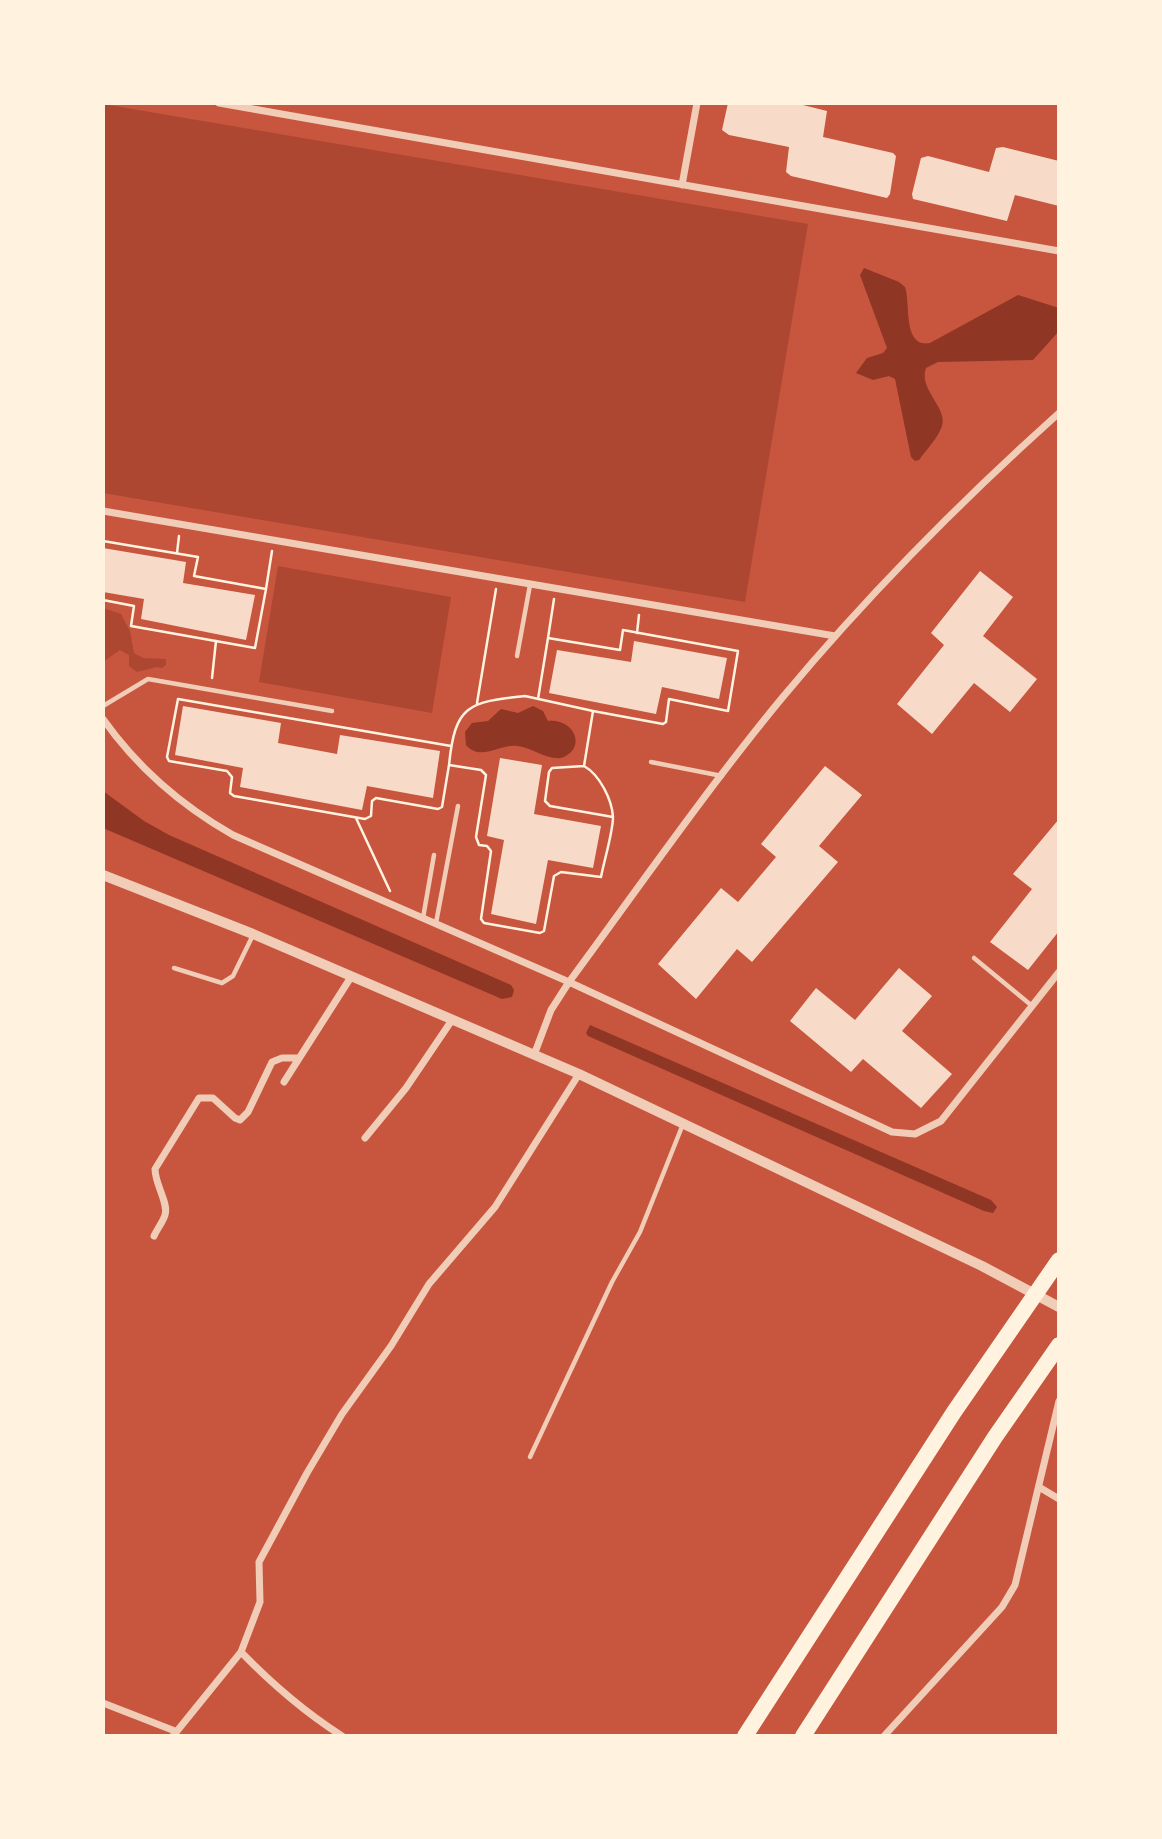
<!DOCTYPE html>
<html>
<head>
<meta charset="utf-8">
<style>
	body { margin:0 }
	#map { position:relative; width:1162px; height:1839px; overflow:hidden; background:#c8553d; font-family:Lato,sans-serif }
	canvas { display:block }
	.frame { position:absolute; inset:0; border:105px solid #fff3e0; pointer-events:none }
</style>
</head>
<body>
<div id="map">
<canvas width="1162" height="1839"></canvas>
<div class="frame"></div>
</div>
<script>
const ctx = document.querySelector('canvas').getContext('2d');
ctx.lineJoin = 'round';
function fill(path, color) {
  ctx.fillStyle = color;
  ctx.fill(path, 'evenodd');
}
function stroke(path, color, width, dash) {
  ctx.strokeStyle = color;
  ctx.lineWidth = width;
  ctx.lineCap = dash ? 'butt' : 'round';
  ctx.setLineDash(dash || []);
  ctx.stroke(path);
}
fill(new Path2D(`
	M103,104L808,224L745,602L103,493Z
	M278,566L451,597L432,713L259,682Z
	M103,608L121,614L130,631L134,653L143,658L166,659V665L162,668L157,667L137,672L129,666V655L120,650L103,662Z`), '#ae4732');
fill(new Path2D(`
	M864,268L899,282L905,287C911,304 902,348 930,343L1018,295L1059,308V331L1033,360L938,362L926,368C918,389 948,408 942,426C938,438 926,450 919,460L915,461L911,457L895,379L889,376L873,380L856,373L867,358L883,353L887,348L860,275Z
	M533,706L543,711L548,721C573,718 587,746 564,757C551,763 532,747 517,746C499,744 481,762 466,745L465,732L472,723L488,721L501,709L518,713Z
	M103,791L144,821L169,835L511,985L514,990L512,997L502,999L103,828Z
	M590,1025L991,1200L997,1207L993,1213L984,1211L588,1036L586,1033Z`), '#8f3625');
fill(new Path2D(`
	M728,103H795L827,111L823,137L893,153L896,156L890,194L887,198L791,176L786,172L789,147L729,135L722,130Z
	M1003,147L1059,161V206L1015,195L1007,221L913,199L912,194L921,158L928,156L989,172L996,148Z
	M103,548L186,562L183,583L255,595L246,640L141,619L144,599L103,592Z
	M980,571L1013,597L983,636L1037,679L1010,712L974,683L932,734L897,704L944,645L931,633Z
	M634,641L727,658L719,699L662,687L656,714L549,693L557,650L631,662Z
	M183,706L281,723L278,743L337,754L340,735L440,751L433,798L367,786L362,810L240,787L243,768L175,755Z
	M500,758L542,765L534,814L601,826L593,868L548,860L536,924L491,914L504,840L487,836Z
	M825,766L862,795L819,846L838,862L752,962L737,949L696,999L658,964L721,888L738,902L776,857L761,844Z
	M1059,819V931L1028,970L990,942L1032,889L1013,874Z
	M899,968L932,996L902,1031L952,1074L921,1108L863,1059L851,1072L790,1021L816,988L855,1020Z`), '#f7dbc8');
stroke(new Path2D(`
	M103,541L198,557L194,576L266,589L255,648L131,626L134,606L103,600
	M177,553L179,536
	M266,589L272,551
	M637,633L639,615
	M548,638L554,599
	M212,678L216,641
	M525,696L593,711L584,766C600,775 612,800 613,817C613,832 604,861 601,877L561,872L554,876L544,931L540,933L484,923L481,919L491,851L487,846L479,845L476,837L486,775L481,770L449,765C455,705 468,702 525,696Z
	M538,699L548,638L620,650L623,630L738,651L728,711L669,699L666,722L663,724L593,711
	M477,703L496,589
	M449,765L442,807L438,809L376,798L372,801L371,816L365,819L234,796L230,793L232,777L227,771L169,761L167,757L178,699L451,746
	M584,766L552,768L549,772L545,801L550,806L613,817
	M356,818L390,891`), '#fff3e0', 2.5);
stroke(new Path2D(`
	M517,656L530,585
	M103,706L148,679L332,711
	M651,762L722,776
	M423,918L434,855
	M436,923L458,806
	M974,958L1031,1005
	M174,968L222,983L233,976L253,935
	M530,1457L612,1282L640,1232L683,1124`), '#f1ccb7', 4.5);
stroke(new Path2D(`
	M219,103L1059,251
	M682,185L697,103
	M103,511L835,636
	M103,719C137,767 182,806 233,835L569,982L892,1132L915,1134L941,1121L1059,972
	M534,1055L551,1010L569,982C639,887 707,789 782,698C866,597 961,501 1059,413
	M284,1082L351,977
	M365,1138L406,1088L452,1020
	M154,1236C157,1229 163,1222 165,1215C169,1203 155,1185 155,1169L199,1098H213L235,1118L240,1120L248,1112L272,1062L282,1058H299
	M1039,1487L1059,1499
	M241,1652C273,1685 303,1711 342,1736
	M103,1703L175,1731
	M173,1736L241,1652L260,1602L259,1562L307,1473L342,1414L391,1346L429,1284L495,1207L579,1074
	M884,1736L1002,1607L1015,1585L1059,1401`), '#f1ccb7', 7);
stroke(new Path2D(`
	M103,875L253,934L579,1074L982,1266L1059,1307`), '#f1ccb7', 10);
stroke(new Path2D(`
	M745,1736L954,1412L1059,1260
	M803,1736L995,1437L1059,1345`), '#fff3e0', 16);
</script>
</body>
</html>
